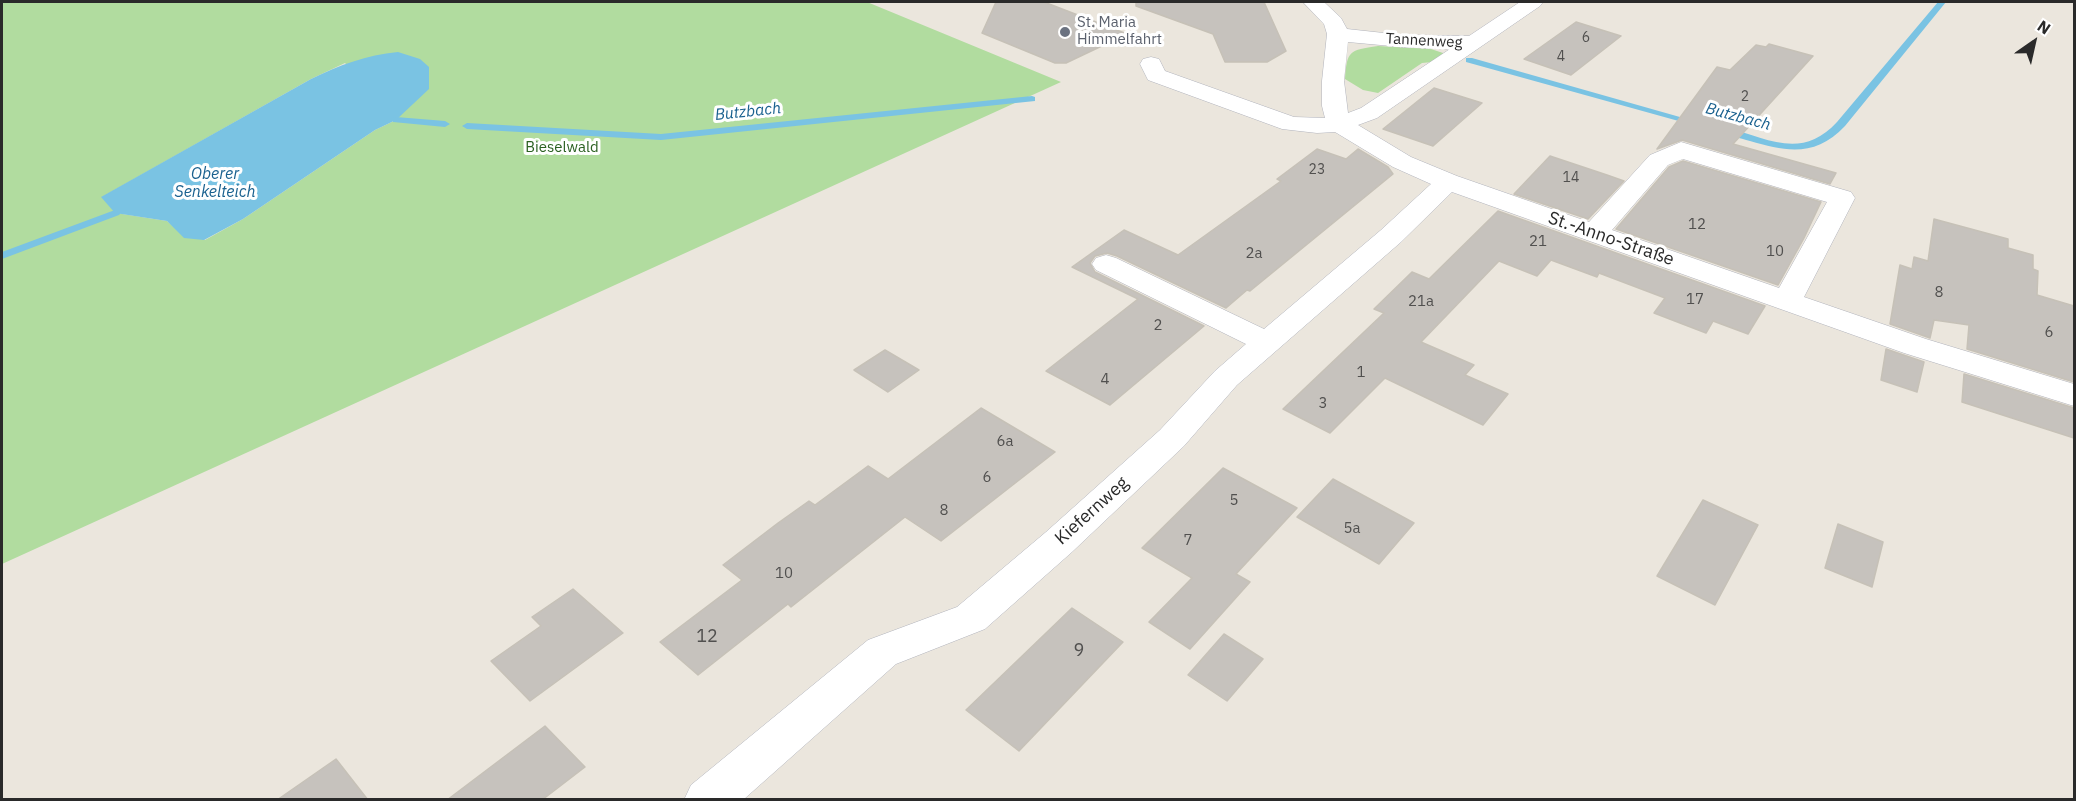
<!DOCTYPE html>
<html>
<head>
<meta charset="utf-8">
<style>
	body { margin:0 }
	#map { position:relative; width:2076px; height:801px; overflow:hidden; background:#ebe6dd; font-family:"IBM Plex Sans",sans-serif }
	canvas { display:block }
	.frame { position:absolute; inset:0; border:3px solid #2a2a2a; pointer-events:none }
	.north { position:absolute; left:2004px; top:12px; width:60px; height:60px; -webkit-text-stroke:4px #fff; paint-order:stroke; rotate:34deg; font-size:16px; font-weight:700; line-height:24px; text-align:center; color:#2a2a2a }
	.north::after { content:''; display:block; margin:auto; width:21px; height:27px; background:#2a2a2a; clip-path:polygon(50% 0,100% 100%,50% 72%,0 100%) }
</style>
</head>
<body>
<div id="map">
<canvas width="2076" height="801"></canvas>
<div class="frame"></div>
<div class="north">N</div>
</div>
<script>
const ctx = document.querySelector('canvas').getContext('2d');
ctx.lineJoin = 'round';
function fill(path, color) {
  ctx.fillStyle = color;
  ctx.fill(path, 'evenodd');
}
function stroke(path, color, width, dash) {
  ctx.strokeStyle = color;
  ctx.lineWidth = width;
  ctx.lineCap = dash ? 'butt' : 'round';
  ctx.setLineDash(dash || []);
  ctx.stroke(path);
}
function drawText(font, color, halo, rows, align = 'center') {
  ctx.font = font + ' "IBM Plex Sans",sans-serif';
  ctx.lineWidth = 6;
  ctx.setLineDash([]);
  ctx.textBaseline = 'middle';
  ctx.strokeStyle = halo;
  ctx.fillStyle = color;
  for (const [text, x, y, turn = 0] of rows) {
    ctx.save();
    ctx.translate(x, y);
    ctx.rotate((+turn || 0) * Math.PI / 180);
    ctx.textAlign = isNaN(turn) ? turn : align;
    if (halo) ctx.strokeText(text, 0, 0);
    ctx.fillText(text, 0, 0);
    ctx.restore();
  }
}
fill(new Path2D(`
	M2,2H867L1061,82L2,564ZM345,63L396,120L375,130L243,219L205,240L175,228L167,221L116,213L102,197L311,79Z
	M1378,46L1431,49L1446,54L1442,61L1422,63L1378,93L1363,90L1345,79C1347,51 1349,50 1378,46Z`), '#b1dc9f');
fill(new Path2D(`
	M398,52L420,59L429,67V89L396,120L375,130L243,219L204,240L184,238L167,221L115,213L101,197L311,79C340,65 366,55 398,52Z`), '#7ac3e3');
fill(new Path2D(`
	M1938,2H1946L1845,126C1816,157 1787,152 1750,141C1740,138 1727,136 1719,130L1724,127C1768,138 1801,161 1837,122Z
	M1466,58H1472L1701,123L1693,125L1466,62Z
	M1032,96L1035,97V101L661,140L467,129L462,126L467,123L661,134Z
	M396,117L445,121L450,124L445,127L393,122V118Z
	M115,210L121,213L119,215L2,259V252Z`), '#7ac3e3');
const building = new Path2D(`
	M996,2H1044L1127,34L1066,63H1055L982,33Z
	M1136,2H1264L1286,51L1267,62H1225L1213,34L1136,6Z
	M1576,22L1621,36L1571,75L1524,59Z
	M1769,44L1813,56L1733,144L1836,173L1830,184L1682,140L1657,149L1717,67L1730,70L1756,45L1766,47Z
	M1434,88L1482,103L1433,146L1383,129Z
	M1317,149L1346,159L1358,149L1388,167L1393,174L1250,291L1247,290L1226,308L1117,256L1107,253L1095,256L1090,263L1095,272L1204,326L1110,405L1046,371L1138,299L1072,267L1124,230L1178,255L1281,181L1277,179Z
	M1550,156L1607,175L1624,181L1588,219L1514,194Z
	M1683,161L1821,202L1804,238L1778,285L1616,229L1669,167Z
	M1498,211L1765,306L1748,334L1713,321L1706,333L1654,313L1665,298L1599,273L1597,277L1551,260L1537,276L1499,261L1421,342L1474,365L1465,375L1508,394L1483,425L1385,378L1330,433L1283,409L1384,313L1374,309L1412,272L1429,279Z
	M1934,219L2008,239V248L2033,255V269L2038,271L2037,295L2074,306V382L1967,349L1969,325L1934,320L1930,338L1890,324L1900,265L1912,269L1914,257L1928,261Z
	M1886,349L1924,362L1917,392L1881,380Z
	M885,350L919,370L888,392L854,370Z
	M1964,374L2074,408V438L1962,402Z
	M981,408L1055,452L941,541L905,517L791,607L788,604L698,675L660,642L742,580L723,565L778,523L809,501L815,505L868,466L888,479Z
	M1223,468L1297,508L1236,574L1250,582L1190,649L1149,622L1192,578L1142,548Z
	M1333,479L1414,523L1379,564L1297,517Z
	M1703,500L1758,525L1715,605L1657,576Z
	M1838,524L1883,542L1872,587L1825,568Z
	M573,589L623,633L530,701L491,661L541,626L532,617Z
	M1072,608L1123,642L1019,751L966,710Z
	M1224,634L1263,659L1227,701L1188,675Z
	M545,726L585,767L542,800H447Z
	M336,759L368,800H277Z`);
fill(building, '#c6c2bd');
stroke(building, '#c6c1b7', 1.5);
const minor = new Path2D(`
	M1303,2H1324L1341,18L1347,29L1402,35L1469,36L1520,2H1543L1540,6L1377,118L1358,125L1411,157L1457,176L1589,222L1650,155L1681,142L1851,192L1855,198L1804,297L1926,339L2074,384V406L1904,353L1452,192L1401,242L1237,385L1184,446L1072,552L985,629L896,664L743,800H684L691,785L868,640L957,607L1046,532L1160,430L1215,371L1246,344L1096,270L1092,264L1096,258L1106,255L1116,258L1264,329L1381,230L1431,184L1393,167L1335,132L1317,133L1282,129L1148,80L1140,64L1143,59L1151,57L1159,59L1165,71L1294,117L1325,118L1322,106V81L1327,34L1324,24ZM1348,42L1402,47L1450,49L1361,108L1348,113L1344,81ZM1683,159L1827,202L1779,288L1612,230L1668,165Z`);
stroke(minor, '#b1b3bc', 1);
fill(minor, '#fff');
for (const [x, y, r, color] of [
	[1065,32,6,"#6b7280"]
]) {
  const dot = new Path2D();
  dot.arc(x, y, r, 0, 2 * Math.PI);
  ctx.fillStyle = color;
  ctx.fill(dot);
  stroke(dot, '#fff', 2);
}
drawText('14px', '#51504f', null, [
	["6",1586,38],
	["4",1561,57],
	["2",1745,97],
	["23",1317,170],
	["14",1571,178]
]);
drawText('15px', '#5b616d', '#fff', [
	["St. Maria",1077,23],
	["Himmelfahrt",1077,40]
], 'left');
drawText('15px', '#2a2a2a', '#fff', [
	["Tannenweg",1424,41,3]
]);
drawText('15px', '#2b6121', '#fff', [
	["Bieselwald",562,148]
]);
drawText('15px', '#51504f', null, [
	["12",1697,225],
	["21",1538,242],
	["10",1775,252],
	["2a",1254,254],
	["8",1939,293],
	["17",1695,300],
	["21a",1421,302],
	["2",1158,326],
	["6",2049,333],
	["1",1361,373],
	["4",1105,380],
	["3",1323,404],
	["6a",1005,442],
	["6",987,478],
	["5",1234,501],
	["8",944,511],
	["5a",1352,529],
	["7",1188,541],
	["10",784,574]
]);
drawText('italic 16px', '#1a618f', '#fff', [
	["Butzbach",748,112,-6],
	["Butzbach",1738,117,15],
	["Oberer",215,174],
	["Senkelteich",215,192]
]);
drawText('18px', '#2a2a2a', '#fff', [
	["St.-Anno-Straße",1611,239,19],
	["Kiefernweg",1092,511,-42]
]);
drawText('18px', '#51504f', null, [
	["12",707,637],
	["9",1079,651]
]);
</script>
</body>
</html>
